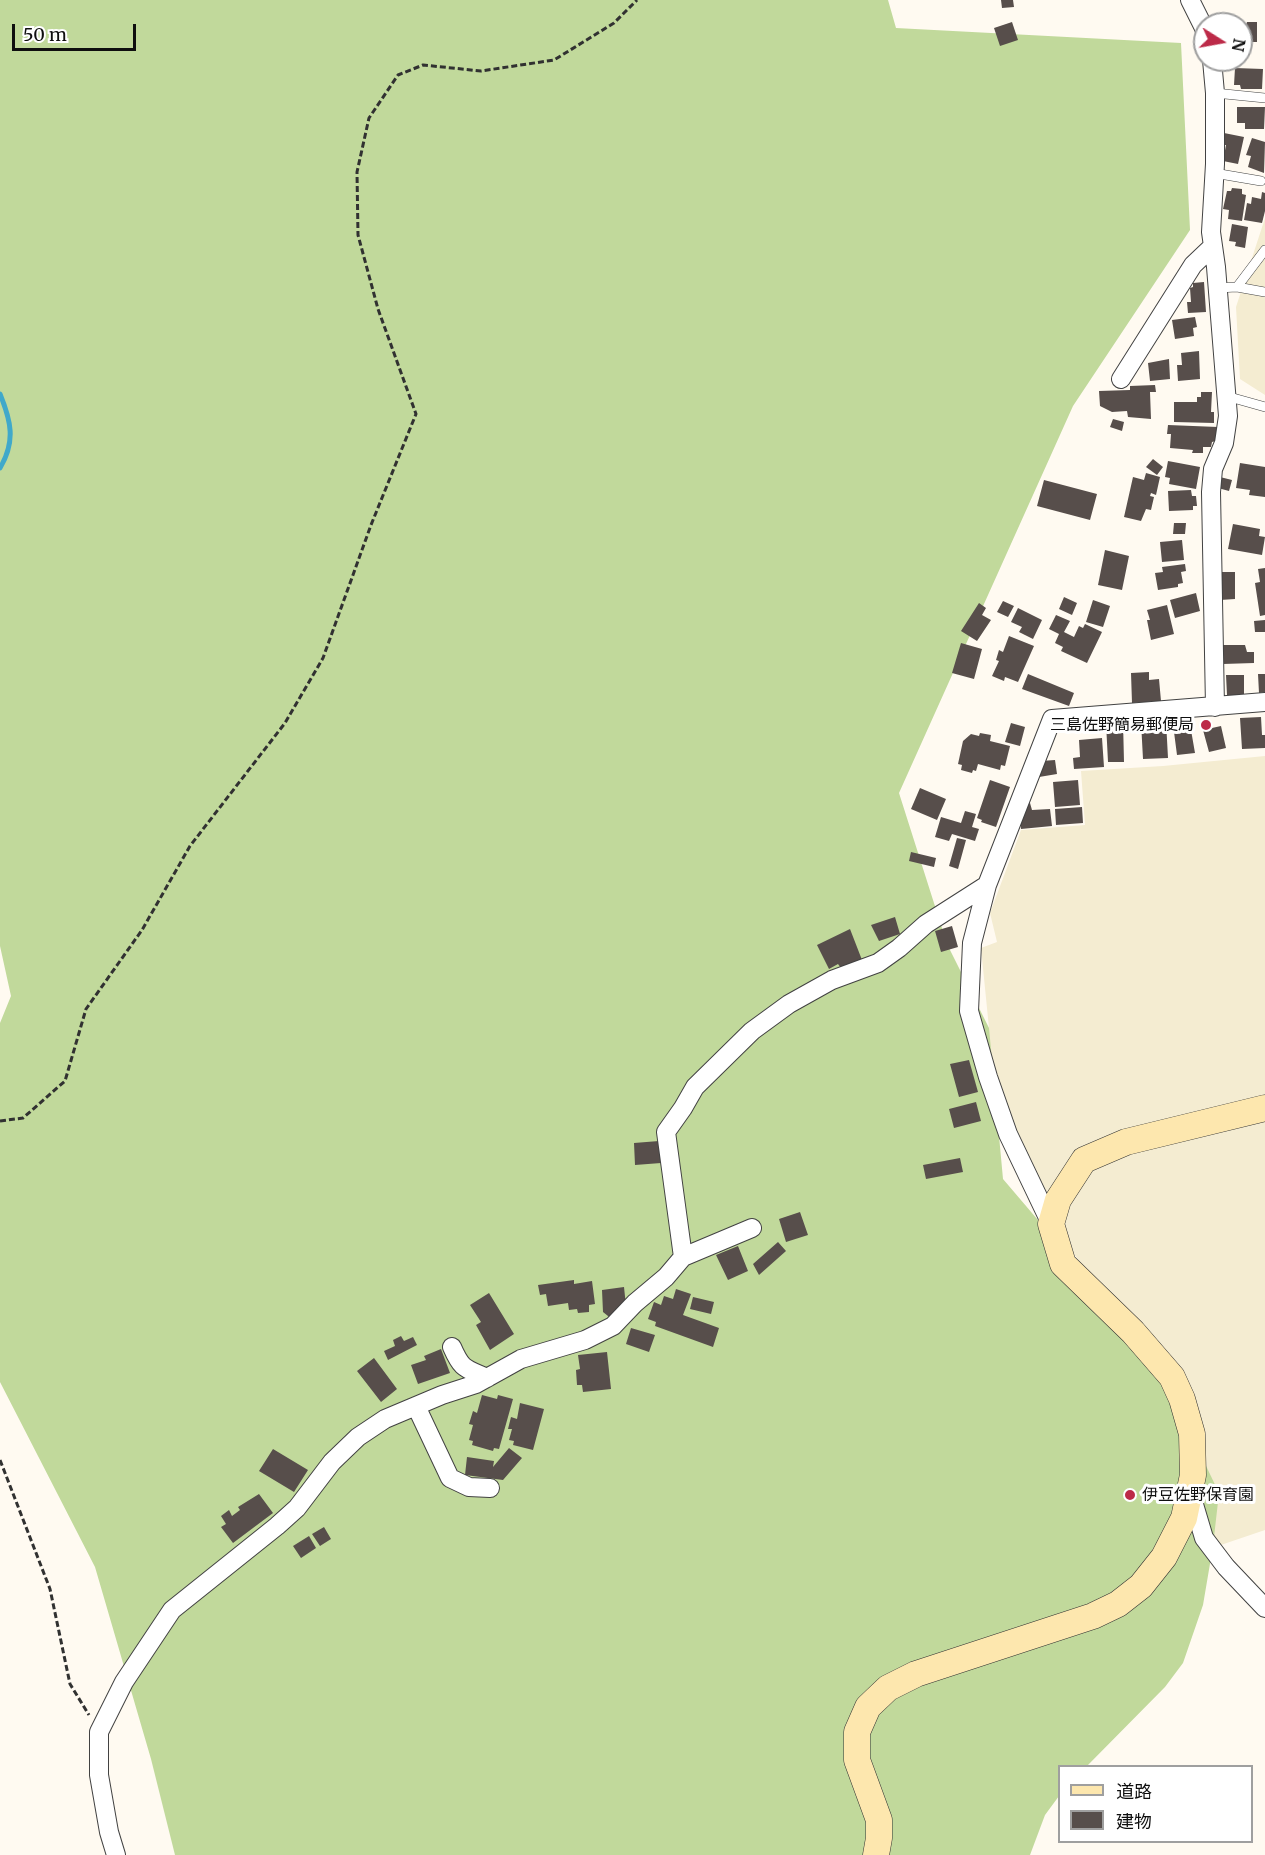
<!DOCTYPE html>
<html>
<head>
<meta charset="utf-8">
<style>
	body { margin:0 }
	#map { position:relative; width:1265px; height:1855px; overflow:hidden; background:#fffaf1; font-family:Merriweather,"Noto Sans JP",serif }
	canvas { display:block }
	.legend { position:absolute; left:1058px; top:1765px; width:195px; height:78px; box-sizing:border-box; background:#fff; border:2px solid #9f9f9f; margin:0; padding:8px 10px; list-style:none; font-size:18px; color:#0f0f0f }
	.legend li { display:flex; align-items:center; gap:12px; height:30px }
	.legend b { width:30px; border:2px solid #9f9f9f }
	.north { position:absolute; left:1193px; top:12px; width:60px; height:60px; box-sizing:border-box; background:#fff; border:2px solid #9f9f9f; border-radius:50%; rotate:101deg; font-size:16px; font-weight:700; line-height:24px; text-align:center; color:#0f0f0f }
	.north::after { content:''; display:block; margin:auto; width:21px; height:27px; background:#bc2a48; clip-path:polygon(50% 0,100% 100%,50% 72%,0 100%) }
	.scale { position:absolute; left:12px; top:24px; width:124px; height:27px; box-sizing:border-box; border:3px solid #0f0f0f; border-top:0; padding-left:8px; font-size:18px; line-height:21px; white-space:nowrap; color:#0f0f0f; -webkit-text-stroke:4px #fff; paint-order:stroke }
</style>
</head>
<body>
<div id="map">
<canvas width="1265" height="1855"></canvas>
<ul class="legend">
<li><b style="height:8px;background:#fde7ae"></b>道路</li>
<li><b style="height:16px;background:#574e4b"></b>建物</li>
</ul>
<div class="north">N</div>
<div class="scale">50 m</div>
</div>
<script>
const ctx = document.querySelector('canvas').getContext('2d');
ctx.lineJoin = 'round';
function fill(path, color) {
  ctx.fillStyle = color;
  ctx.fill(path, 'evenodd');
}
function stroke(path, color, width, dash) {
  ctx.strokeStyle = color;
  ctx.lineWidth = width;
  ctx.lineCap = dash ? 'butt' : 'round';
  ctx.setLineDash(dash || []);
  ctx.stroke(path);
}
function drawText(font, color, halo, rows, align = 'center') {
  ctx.font = font + ' Merriweather,"Noto Sans JP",serif';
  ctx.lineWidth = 6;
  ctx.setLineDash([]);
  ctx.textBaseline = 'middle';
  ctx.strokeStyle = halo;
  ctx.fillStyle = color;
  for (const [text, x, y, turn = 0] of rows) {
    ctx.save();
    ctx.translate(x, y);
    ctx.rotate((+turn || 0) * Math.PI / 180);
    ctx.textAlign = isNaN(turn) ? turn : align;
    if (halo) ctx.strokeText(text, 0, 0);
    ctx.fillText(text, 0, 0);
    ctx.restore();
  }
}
fill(new Path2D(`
	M1265,218V395L1240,379L1236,307Z
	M1265,756V1530L1212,1548L1133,1332L1051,1224L988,1077L989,1028L981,948L997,942L990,913L1021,830L1085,825L1081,771L1163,766Z`), '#f4ecd1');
fill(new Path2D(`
	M0,0H888L896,28L1181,43L1190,230L1073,406L899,793L947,944L989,1028L1003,1179L1153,1355L1219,1493L1213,1546L1203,1605L1183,1663L1165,1687L1087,1766H1060L1059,1796L1045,1815L1030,1855H175L151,1759L95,1567L0,1382V1023L11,996L0,946Z`), '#c1d99b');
stroke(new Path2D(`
	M0,394C11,421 16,441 0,468`), '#40a9ca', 5);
fill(new Path2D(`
	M1001,0H1013L1014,7L1002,8Z
	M1012,22L1018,40L1000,46L994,28Z
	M1247,22H1257V42H1241V25H1246Z
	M1235,68L1263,69L1262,89H1241L1240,85H1234Z
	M1237,107H1265L1264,129H1245V123H1237Z
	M1224,133L1244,137L1238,164L1223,161L1226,145H1222Z
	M1252,138L1265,142L1264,173L1248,167L1251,156L1246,155Z
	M1232,188L1242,189V194L1246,195L1242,221L1228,219L1229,210L1223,209L1227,191H1231Z
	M1262,192L1265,193V211L1262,223L1244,220L1247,203L1251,204L1252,197L1261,199Z
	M1232,224L1248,227L1245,248L1235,246L1236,242L1229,241Z
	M1204,282L1206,312L1188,313L1187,302H1191L1190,288L1193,287V283Z
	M1195,317L1197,327L1193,328L1194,336L1175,339L1172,320Z
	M1199,351L1200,379L1178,381L1177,365H1182L1181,353Z
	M1169,359L1170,379L1150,381L1148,363Z
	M1155,385L1156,392H1150L1151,419L1128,417L1127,411L1112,412L1100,406L1099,391L1130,390V386Z
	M1201,392H1212L1211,412H1214V423L1174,422V402H1197V397H1201Z
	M1113,419L1124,422L1122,431L1110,427Z
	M1168,425L1218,427V436H1216V441L1212,442L1211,447H1203V453H1192L1193,450L1170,448L1171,434H1167Z
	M1153,459L1163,467L1157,475L1146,467Z
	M1168,461L1200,467L1196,489L1169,484L1170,478L1165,477Z
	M1240,463L1265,467V497L1249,495L1250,490L1236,488Z
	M1146,473L1160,477L1156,495L1151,493L1150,496L1154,497L1151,510L1146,509L1141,521L1124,517L1133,477L1144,480Z
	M1220,477L1232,480L1229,491L1218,488Z
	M1044,480L1097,494L1090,520L1037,506Z
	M1191,490L1192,496H1196L1197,506H1193V510L1169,511L1168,491Z
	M1174,523H1186L1185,534H1173Z
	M1233,524L1260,529L1259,536L1265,537L1262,555L1228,549Z
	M1182,540L1184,560L1162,562L1160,542Z
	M1105,550L1129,556L1122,590L1098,585Z
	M1185,564L1186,571L1181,572L1183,583L1178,584V587L1158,590L1155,573L1163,572L1162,567Z
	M1265,568V615L1260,616L1255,583L1260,582L1258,569Z
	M1220,572H1235V599L1220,600Z
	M1196,593L1200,611L1175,618L1170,600Z
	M1064,597L1077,603L1072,615L1059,609Z
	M1093,600L1110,606L1103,627L1086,622Z
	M1003,601L1014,606L1008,617L997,612Z
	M979,603L986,608L982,615L991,620L977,641L961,631Z
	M1167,605L1174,634L1151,640L1147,620H1150L1147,610Z
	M1018,608L1042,620L1033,639L1019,632L1022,627L1011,622Z
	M1056,615L1070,621L1064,632L1074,637L1079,626L1083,628L1085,624L1102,632L1087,663L1061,651L1063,647L1055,643L1059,634L1049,629Z
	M1265,620V632H1255L1254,621Z
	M1009,636L1034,646L1018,682L1005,677L1004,681L992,676L999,661L996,660L999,650L1003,652Z
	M961,643L982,649L974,679L952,673Z
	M1223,645H1245L1247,652H1254V663L1223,664Z
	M1149,672V680L1159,679L1161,701L1132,703L1131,673Z
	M1028,674L1074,693L1069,706L1022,689Z
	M1258,674H1265V692L1259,693Z
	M1226,675H1244V695H1227Z
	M1261,717L1262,735H1265V748L1242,749L1240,718Z
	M1084,721H1096L1097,733H1084Z
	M1123,721L1124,762H1108L1106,723Z
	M1166,721L1168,758L1143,759L1141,722Z
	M1011,723L1025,727L1020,746L1005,742Z
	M1221,726L1226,748L1209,752L1203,730Z
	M1191,730L1195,753L1177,755L1174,732Z
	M980,733L991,735L990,741L1010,746L1005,766L1001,765L1000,770L978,764L976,771L973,770L972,773L961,770L962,765L958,764L963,741L971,734L979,736Z
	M1102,738L1104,767L1074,769L1073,758L1080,757L1079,740Z
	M1055,760L1057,774L1039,777L1038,772L1041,761Z
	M990,780L1010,787L996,827L981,822L982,820L977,818Z
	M1078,780L1080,805L1055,807L1053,782Z
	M920,788L946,799L937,820L911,809Z
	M1030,803L1032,810L1050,809L1052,826L1021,829L1020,820L1025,804Z
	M1082,807L1083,823L1056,825L1055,809Z
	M965,811L976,814L972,827L979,829L975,841L952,834L949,841L935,837L941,817L961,823Z
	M957,838L966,840L958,869L949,866Z
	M911,852L936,858L934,867L909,861Z
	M895,917L900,934L879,941L871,925Z
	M952,926L958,947L941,952L935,931Z
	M850,929L862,960L841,968L838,964L829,969L817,945Z
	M969,1060L978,1092L959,1097L950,1064Z
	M976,1102L981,1121L954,1128L949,1109Z
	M659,1141L661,1163L635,1165L634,1143Z
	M960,1158L963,1172L926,1179L923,1165Z
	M800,1212L808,1235L786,1242L779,1219Z
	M778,1242L786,1251L759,1275L753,1264Z
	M738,1246L748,1271L728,1280L716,1255Z
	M574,1280V1284L592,1281L595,1304L589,1305V1312L578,1313L577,1309L569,1310L568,1303L548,1306L546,1294L540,1295L538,1285Z
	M624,1287L626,1306L613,1320L603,1312L602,1290Z
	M676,1289L691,1294L683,1315L719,1328L713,1347L655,1326L656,1322L648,1319L654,1302L661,1305L664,1296L673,1299Z
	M489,1293L514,1334L490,1350L476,1325L481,1322L470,1305Z
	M693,1297L714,1302L711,1314L690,1309Z
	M631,1328L655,1335L649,1352L626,1344Z
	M401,1336L404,1341L413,1337L417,1345L388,1360L384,1351L395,1346L393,1340Z
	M441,1349L450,1373L418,1384L411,1365L426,1360L424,1356Z
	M607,1352L611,1389L583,1392L582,1385H577L576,1370L580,1369L578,1355Z
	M374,1358L397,1389L381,1402L357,1371Z
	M482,1395L497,1399L498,1395L513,1399L499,1449L494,1448L493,1451L472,1445L473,1441L469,1440L473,1425L469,1424L473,1411L477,1413Z
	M520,1403L544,1409L533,1450L513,1445L514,1441L509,1440L512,1429H508L511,1417L517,1419Z
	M509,1448L522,1458L503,1480L465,1475L467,1457L494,1461L493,1467Z
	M273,1449L308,1470L294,1492L259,1471Z
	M259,1494L273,1513L233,1543L221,1527L226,1524L221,1516L229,1510L232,1516L240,1510L238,1507Z
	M324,1527L331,1539L320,1546L312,1534Z
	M309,1536L316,1548L301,1558L293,1546Z`), '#574e4b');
const lane = new Path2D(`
	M1215,93L1265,98
	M1214,173L1261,181
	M1237,287L1265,292
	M1217,288L1237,287L1265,250
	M1226,396L1265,407`);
const street = new Path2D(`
	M1190,0L1205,30
	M1212,60L1215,93V164L1211,232L1216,267L1228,416L1224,443L1213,469L1211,492L1215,707
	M1121,379L1193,265L1213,246
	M1051,1224L1008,1134L988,1077L969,1011L972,943L987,885L1052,719L1265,702
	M683,1257L752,1228
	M452,1347C462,1370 465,1368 487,1378
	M416,1406L450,1478L469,1487L490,1488
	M1190,1491L1204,1538L1226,1567L1265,1608
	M116,1855L109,1832L99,1775V1732L124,1682L172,1610L277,1526L297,1508L332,1462L358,1437L385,1419L442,1395L476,1384L521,1359L585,1340L613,1326L635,1303L666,1277L683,1257L666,1132L683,1108L695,1087L752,1031L789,1004L832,980L878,963L899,948L926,924L987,885`);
const secondary = new Path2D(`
	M876,1855L879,1838V1820L857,1760V1732L868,1707L888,1688L916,1674L1093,1616L1118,1604L1141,1586L1164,1557L1184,1518L1193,1475L1192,1434L1182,1399L1172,1377L1133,1332L1063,1264L1051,1224L1058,1200L1084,1160L1126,1142L1265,1108`);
stroke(lane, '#424242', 10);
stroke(street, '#424242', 20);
stroke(secondary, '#313131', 27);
stroke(new Path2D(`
	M0,1121L23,1118L65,1081L86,1009L142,930L190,846L285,723L323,658L371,525L416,414L378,309L358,235L357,172L369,118L398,75L423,65L481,71L554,60L614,23L637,0
	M0,1460L50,1589L70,1684L89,1715`), '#313131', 3, [6, 3]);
stroke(lane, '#fff', 9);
stroke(street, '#fff', 18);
stroke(secondary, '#fde7ae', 26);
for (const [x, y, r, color] of [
	[1206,725,6,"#bc2a48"],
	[1130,1495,6,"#bc2a48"]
]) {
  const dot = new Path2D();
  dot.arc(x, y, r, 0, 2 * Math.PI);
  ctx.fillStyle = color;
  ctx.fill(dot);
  stroke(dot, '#fff', 2);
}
drawText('16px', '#0f0f0f', '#fff', [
	["三島佐野簡易郵便局",1194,725],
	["伊豆佐野保育園",1142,1495,"left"]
], 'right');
</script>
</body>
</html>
